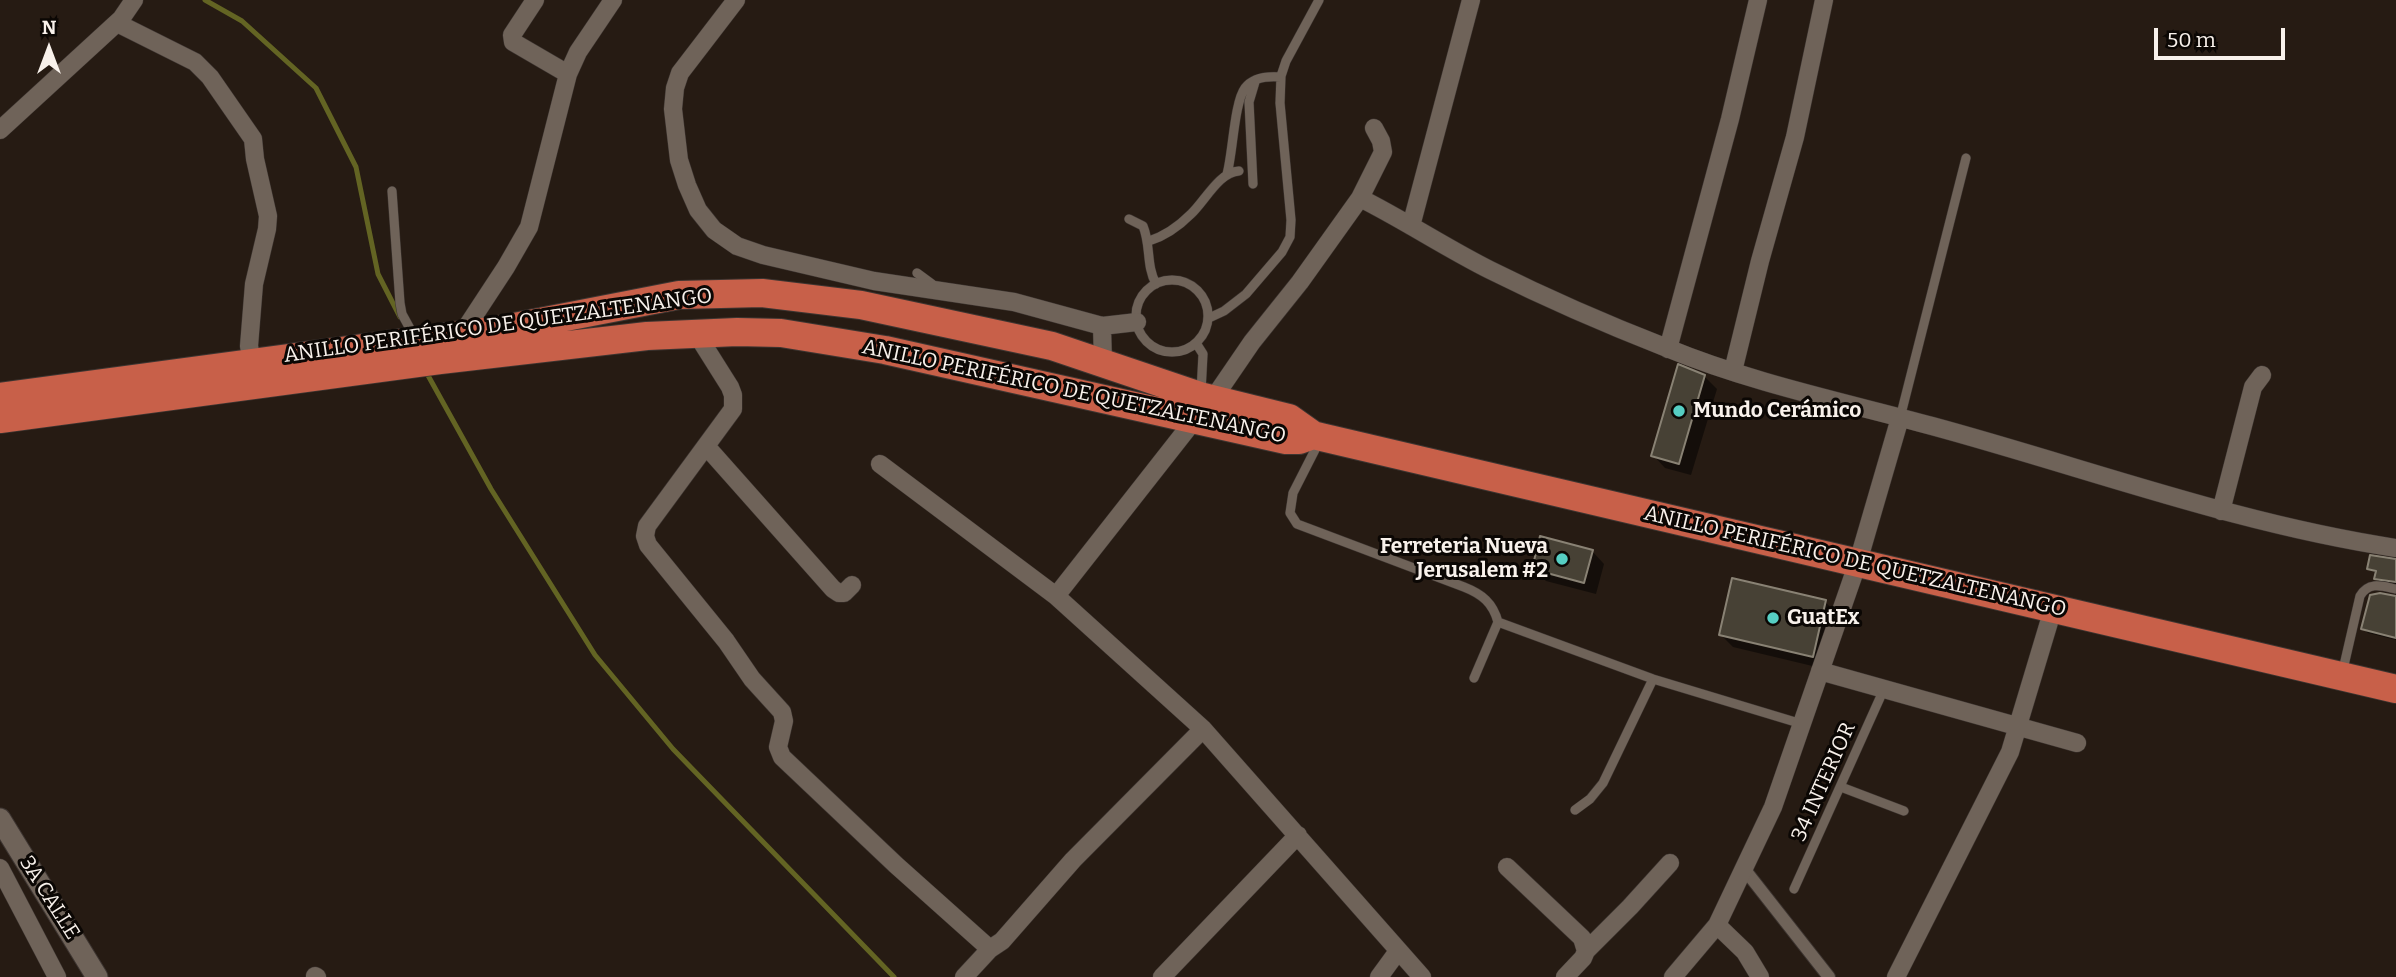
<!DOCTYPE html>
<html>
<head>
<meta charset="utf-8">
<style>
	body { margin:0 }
	#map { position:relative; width:2396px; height:977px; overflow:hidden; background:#261b13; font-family:Bitter,serif }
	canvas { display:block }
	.north { position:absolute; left:14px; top:14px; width:70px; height:70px; -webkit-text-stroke:5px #0b0704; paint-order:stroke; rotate:0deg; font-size:19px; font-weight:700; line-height:28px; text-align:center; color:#f8f1eb }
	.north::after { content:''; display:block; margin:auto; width:24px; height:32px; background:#f8f1eb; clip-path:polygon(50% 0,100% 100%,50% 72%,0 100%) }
	.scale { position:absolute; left:2154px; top:28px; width:131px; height:32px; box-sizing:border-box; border:4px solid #f8f1eb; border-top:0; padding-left:9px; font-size:21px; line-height:24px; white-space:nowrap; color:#f8f1eb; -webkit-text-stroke:5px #0b0704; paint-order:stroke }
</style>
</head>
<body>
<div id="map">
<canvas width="2396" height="977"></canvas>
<div class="north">N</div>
<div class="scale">50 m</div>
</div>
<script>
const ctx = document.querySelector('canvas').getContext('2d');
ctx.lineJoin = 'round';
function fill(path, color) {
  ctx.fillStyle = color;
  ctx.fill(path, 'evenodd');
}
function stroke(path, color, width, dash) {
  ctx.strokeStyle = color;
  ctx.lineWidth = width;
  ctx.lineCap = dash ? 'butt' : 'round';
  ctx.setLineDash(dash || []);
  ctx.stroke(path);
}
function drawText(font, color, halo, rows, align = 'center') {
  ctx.font = font + ' Bitter,serif';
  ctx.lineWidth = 6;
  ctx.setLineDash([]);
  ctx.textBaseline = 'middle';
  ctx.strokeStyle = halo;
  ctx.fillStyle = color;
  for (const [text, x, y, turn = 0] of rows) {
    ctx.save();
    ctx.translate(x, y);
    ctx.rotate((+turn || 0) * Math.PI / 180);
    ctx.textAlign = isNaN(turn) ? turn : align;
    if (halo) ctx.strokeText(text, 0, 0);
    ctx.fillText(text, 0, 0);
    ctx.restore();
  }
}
fill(new Path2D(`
	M1704,376L1717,389L1691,475L1665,468L1653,455Z
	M1592,551L1604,564L1596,594L1546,581L1534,569Z
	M2396,561V585L2380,583L2376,578L2377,574L2369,568Z
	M2396,597V640L2368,633L2363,629Z
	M1825,602L1838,614L1825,669L1733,647L1721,635Z`), '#0007');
stroke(new Path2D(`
	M205,0L242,21L316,88L356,167L378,274L400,317
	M425,370L491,489L595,655L673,749L894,977`), '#636423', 5);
const building = new Path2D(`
	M1678,364L1705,375L1679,464L1651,456Z
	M1540,536L1593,550L1584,583L1532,569Z
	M2370,555L2396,559V582L2374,579L2376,571L2367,569Z
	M1732,578L1826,600L1813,657L1719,635Z
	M2380,593L2396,596V638L2361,629L2370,595Z`);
fill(building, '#474135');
stroke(building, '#898274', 2);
const service = new Path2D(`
	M1227,174C1233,153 1234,103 1245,88C1253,77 1269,76 1281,77
	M1253,184L1249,102L1255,82
	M392,191L400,303L402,314L414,336
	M1129,219L1143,226C1151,245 1146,266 1156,284
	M1149,241C1165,236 1179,226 1191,214C1205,201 1219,172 1239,171
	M917,273L932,284
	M1136 316a36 36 0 1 1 72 0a36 36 0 1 1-72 0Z
	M1209,318L1224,311L1246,294L1282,252L1290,237L1291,220L1280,103L1281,76L1286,61L1319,0
	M1196,343L1203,354L1201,392
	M1900,418L1966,158
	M1320,440L1293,493L1290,513L1297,524L1464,587C1482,594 1493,603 1498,622L1474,678
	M1498,622L1653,679L1802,724
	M2342,674L2360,596C2369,581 2382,586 2396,589
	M1841,787L1904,811
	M1575,810L1590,799L1603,783L1653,679
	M1794,889L1884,689`);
const pedestrian = new Path2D(`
	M1745,870L1829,977`);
const minor = new Path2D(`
	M535,0L512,35L513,42L568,74
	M736,0L680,73L675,88L673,109L679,160L687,185L698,210L714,230L737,246L763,255L874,281L1014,302L1102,326L1137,322
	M117,23L195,62L210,77L253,139L255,159L268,216L267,229L254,284L249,346L252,362
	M0,130L121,19L134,0
	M1360,198C1404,220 1446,248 1490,270C1548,299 1608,325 1667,348C1752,383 1844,402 1932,426C2087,468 2237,524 2396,548
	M1411,226L1471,0
	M1102,326L1103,363
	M696,333L730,387L733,395V409L647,526L645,536L648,545L726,641L752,679L782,712L784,721L778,747L782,757L896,865L990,949
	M462,334L506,267L529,227L568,74L578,52L613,0
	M1668,349L1730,119L1758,0
	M1733,371L1760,261L1795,137L1824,0
	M1213,399L1252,342L1300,282L1360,198L1383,152L1381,141L1374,128
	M706,446L833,589L839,593H844L852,585
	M880,464L1056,596L1203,729L1422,977
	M2221,511L2253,387L2262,375
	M1056,596L1195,419
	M1820,671L2077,743
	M1507,867L1582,938L1586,951
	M0,868L57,977
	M1717,925L1745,952L1760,977
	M315,976L317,977
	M964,977L990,949L1002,941L1073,860L1203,729
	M1162,977L1298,835
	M1379,977L1398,951
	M1565,977L1583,958L1586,951L1630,907L1670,863
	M1673,977L1717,925L1773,807L1858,562L1900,418
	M1896,977L2010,752L2053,609`);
const tertiary = new Path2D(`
	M0,819L97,977`);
const trunk = new Path2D(`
	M0,397L504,329L679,295L762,293L861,305L1052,346L1200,396L1289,418L1313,435L1321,437L2396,689
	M0,419L440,360L647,336L737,332L781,333L885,350L1286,440H1299L1313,435`);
stroke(service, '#3d3531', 10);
stroke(pedestrian, '#3d3531', 14);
stroke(minor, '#3d3531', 19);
stroke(tertiary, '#3d3531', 23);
stroke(trunk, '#3d3531', 30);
stroke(service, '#6f6359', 9);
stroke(pedestrian, '#6f6359', 12);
stroke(minor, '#6f6359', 18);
stroke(tertiary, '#6f6359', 21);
stroke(trunk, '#c86049', 28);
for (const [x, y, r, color] of [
	[1679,411,7,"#56cec3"],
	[1562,559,7,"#56cec3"],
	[1773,618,7,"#56cec3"]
]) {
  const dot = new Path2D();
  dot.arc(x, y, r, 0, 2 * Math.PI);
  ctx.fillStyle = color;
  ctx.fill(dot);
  stroke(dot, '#0b0704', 2.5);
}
drawText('21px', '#f8f1eb', '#0b0704', [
	["ANILLO PERIFÉRICO DE QUETZALTENANGO",498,326,-8],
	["ANILLO PERIFÉRICO DE QUETZALTENANGO",1074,392,12],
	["ANILLO PERIFÉRICO DE QUETZALTENANGO",1855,562,13],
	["34 INTERIOR",1824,782,-66],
	["3A CALLE",49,898,58]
]);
drawText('bold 21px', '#f8f1eb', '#0b0704', [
	["Mundo Cerámico",1693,411],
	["Ferreteria Nueva",1548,547,"right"],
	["Jerusalem #2",1548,571,"right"],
	["GuatEx",1787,618]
], 'left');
</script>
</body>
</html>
